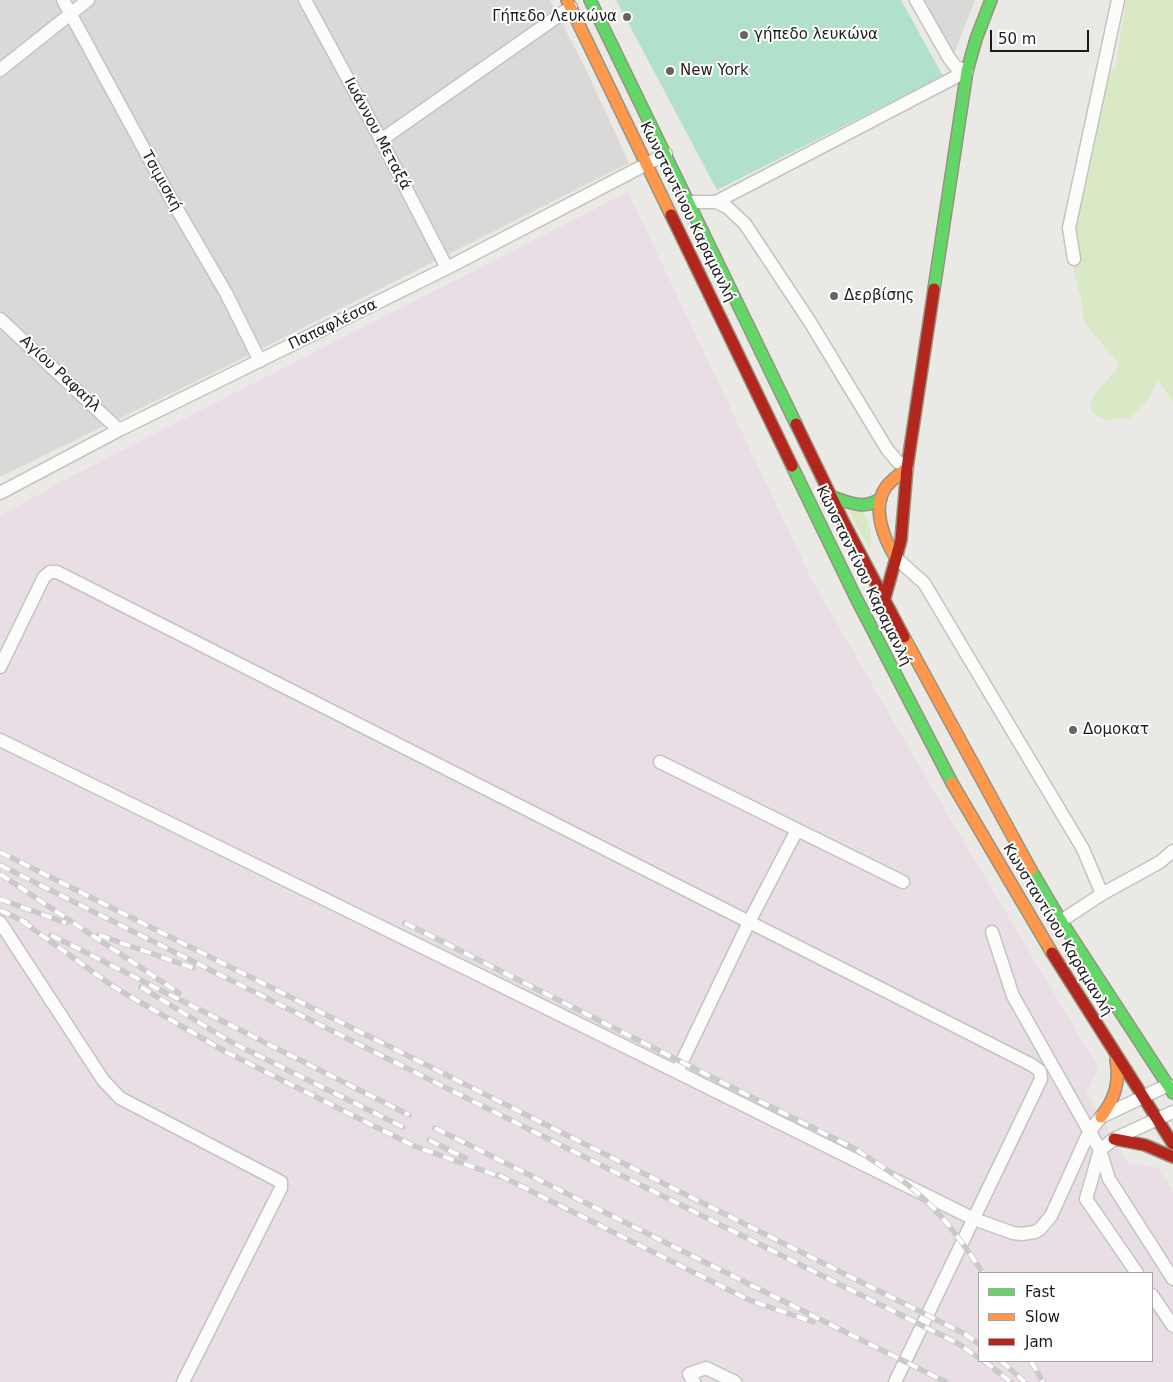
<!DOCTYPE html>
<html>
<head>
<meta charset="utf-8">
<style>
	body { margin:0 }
	#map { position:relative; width:1173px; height:1382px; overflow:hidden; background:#ebe9e6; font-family:"DejaVu Sans",sans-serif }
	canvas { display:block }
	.legend { position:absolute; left:978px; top:1272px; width:175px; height:90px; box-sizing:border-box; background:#fff; border:1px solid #a5a5a5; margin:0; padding:6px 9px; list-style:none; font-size:15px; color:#1d1d1d }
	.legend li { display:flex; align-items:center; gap:10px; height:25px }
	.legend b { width:25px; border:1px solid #a5a5a5 }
	.scale { position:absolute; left:990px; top:30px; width:99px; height:22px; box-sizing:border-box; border:2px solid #1d1d1d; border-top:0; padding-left:6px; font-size:15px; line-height:18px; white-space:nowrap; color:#1d1d1d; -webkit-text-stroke:4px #fff; paint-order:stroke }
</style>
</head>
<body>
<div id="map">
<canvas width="1173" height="1382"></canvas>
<ul class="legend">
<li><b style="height:6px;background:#63d668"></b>Fast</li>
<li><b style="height:6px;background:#ff974d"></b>Slow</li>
<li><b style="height:6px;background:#b3261e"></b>Jam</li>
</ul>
<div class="scale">50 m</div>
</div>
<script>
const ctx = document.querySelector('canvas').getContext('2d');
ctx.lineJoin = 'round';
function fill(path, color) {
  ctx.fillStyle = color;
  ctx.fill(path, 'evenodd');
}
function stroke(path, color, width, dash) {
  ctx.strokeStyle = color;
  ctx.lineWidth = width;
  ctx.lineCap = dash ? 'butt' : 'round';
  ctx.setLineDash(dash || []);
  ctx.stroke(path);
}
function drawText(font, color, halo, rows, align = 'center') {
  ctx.font = font + ' "DejaVu Sans",sans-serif';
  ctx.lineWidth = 4;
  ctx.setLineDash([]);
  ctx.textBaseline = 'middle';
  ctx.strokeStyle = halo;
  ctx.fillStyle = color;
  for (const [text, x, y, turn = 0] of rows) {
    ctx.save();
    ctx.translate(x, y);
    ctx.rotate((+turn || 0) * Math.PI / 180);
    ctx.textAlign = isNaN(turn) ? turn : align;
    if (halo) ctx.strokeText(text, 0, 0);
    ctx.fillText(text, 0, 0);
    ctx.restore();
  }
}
fill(new Path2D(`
	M0,0H550L588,74L629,163L239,360L0,477Z
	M922,0H975L955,51L950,53Z`), '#dad9d7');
fill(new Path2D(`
	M628,192L813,582L938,798L1099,1069L1086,1092L1128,1163L1157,1167L1173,1191V1382H0V516L68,478ZM979,1273H1152V1361H979Z`), '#e9dee5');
fill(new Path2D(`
	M1126,0H1173V402L1158,381L1146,403L1130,418L1106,420L1094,414L1090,408L1094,395L1120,365L1084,322L1081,299L1073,269L1069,238L1105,68L1115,69Z
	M847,507L865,514C869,525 874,538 869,549Z`), '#d9e8c5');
fill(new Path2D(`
	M616,0H901L943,76L717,190Z`), '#b2e1cb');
const street = new Path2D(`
	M63,0L170,197L226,293L260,361
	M305,0L381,140L447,268
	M916,0L949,58L956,67L967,71
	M0,70L88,0
	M381,140L571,7
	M689,202H716L967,71
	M716,202L727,207L745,224L810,322L887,449L897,461L907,468
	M1074,259L1069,228L1118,0
	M0,319L119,430
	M0,493L119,430L447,268L666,154
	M896,558L924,583L1083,849L1102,894
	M0,667L44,577L50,572H57L1032,1065L1040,1071L1041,1079L895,1382
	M0,740L677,1072L974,1219L1013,1233L1022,1234L1035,1232L1040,1229L1051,1216L1089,1132L1101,1117L1168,1085
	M660,762L903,882
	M1061,921L1102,894L1160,862L1173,851
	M0,922L103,1080L120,1098L281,1182V1188L183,1382
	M992,932L1013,996L1100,1150L1109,1179L1173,1279
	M677,1072L749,922L797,830
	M1137,1273L1086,1199L1100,1150L1114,1139L1173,1112
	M1152,1295L1173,1326
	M694,1382L689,1374L706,1368L735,1382`);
const fast = new Path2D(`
	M590,0L796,424
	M934,289L967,71L976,39L991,0
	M792,466L855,596L952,783
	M830,496C847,502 865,511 881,498
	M1031,870L1061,921L1173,1093`);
const slow = new Path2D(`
	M567,0L671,215
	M896,558C884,539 871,508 886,487C892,479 900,474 907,468
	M904,637L1031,870
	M952,783L1052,953
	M1101,1117C1115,1098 1120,1083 1116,1060`);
const jam = new Path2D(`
	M671,215L792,466
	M796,424L843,521L904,637
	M884,601L901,540L907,468L934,289
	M1052,953L1173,1144
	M1114,1139L1145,1145L1173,1157`);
stroke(street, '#c4c3c2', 15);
stroke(fast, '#94947f', 14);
stroke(slow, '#94947f', 14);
stroke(jam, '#94947f', 14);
stroke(street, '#fcfcfb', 12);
stroke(fast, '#63d668', 11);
stroke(slow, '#ff974d', 11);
stroke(jam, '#b3261e', 11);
const rail = new Path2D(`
	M0,852L965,1334L979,1344
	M0,865L959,1344L979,1358
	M0,874L179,993
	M0,899L66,923
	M0,910L27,923
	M22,921L114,987L226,1052L414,1146L504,1178
	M405,923L857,1150C876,1163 897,1175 914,1190C942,1213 963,1243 983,1273
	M51,935L409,1115
	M99,935L193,968
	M141,987L231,1042L403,1127
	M435,1128L946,1382
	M429,1140L465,1158
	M499,1175L749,1300L813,1322
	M984,1361L1011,1382
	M1001,1361L1025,1382
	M1031,1361L1043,1382`);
stroke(rail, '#cacac9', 5.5);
stroke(rail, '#fff', 4, [11]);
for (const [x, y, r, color] of [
	[627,17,5,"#656463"],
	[744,35,5,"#656463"],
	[670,71,5,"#656463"],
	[834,296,5,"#656463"],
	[1073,730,5,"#656463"]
]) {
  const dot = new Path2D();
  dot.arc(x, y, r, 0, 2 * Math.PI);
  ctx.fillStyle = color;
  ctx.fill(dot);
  stroke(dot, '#fff', 2);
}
drawText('15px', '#1d1d1d', '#fff', [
	["Γήπεδο Λευκώνα",617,17,"right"],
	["γήπεδο λευκώνα",754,35],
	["New York",680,71],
	["Δερβίσης",844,296],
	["Δομοκατ",1083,730]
], 'left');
drawText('15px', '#1d1d1d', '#fff', [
	["Ιωάννου Μεταξά",377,134,62],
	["Τσιμισκή",161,181,61],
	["Κωνσταντίνου Καραμανλή",687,212,64],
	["Παπαφλέσσα",333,325,-26],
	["Αγίου Ραφαήλ",60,374,43],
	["Κωνσταντίνου Καραμανλή",863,576,64],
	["Κωνσταντίνου Καραμανλή",1057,930,59]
]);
</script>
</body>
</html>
